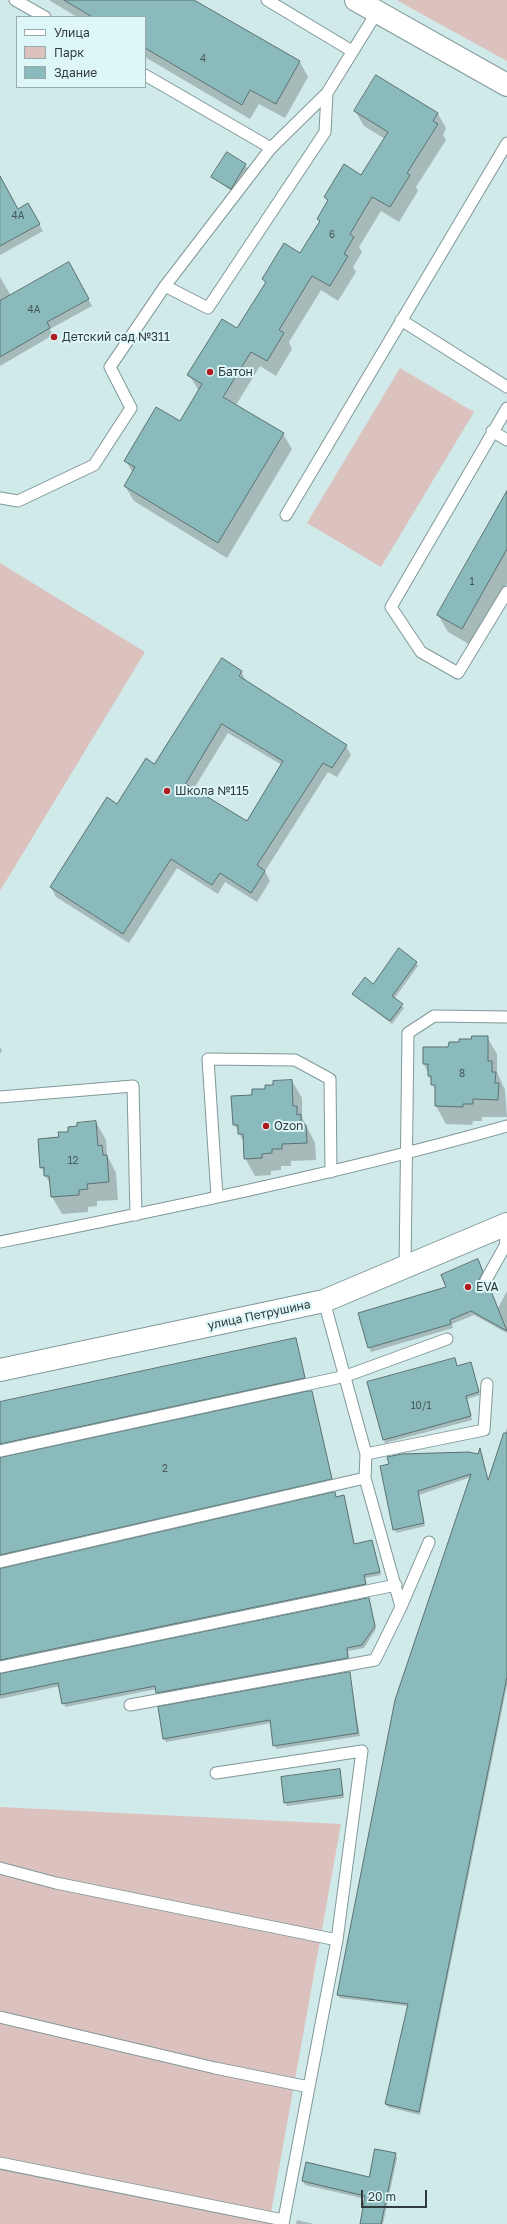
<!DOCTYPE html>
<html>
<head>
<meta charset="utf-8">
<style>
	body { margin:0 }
	#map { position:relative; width:507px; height:2224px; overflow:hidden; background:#d0e9e9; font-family:"Golos Text",sans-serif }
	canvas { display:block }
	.legend { position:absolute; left:16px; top:16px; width:130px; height:72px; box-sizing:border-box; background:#ddf6f7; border:1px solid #98abac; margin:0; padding:5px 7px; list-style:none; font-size:12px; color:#313b3b }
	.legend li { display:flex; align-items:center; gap:8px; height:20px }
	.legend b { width:20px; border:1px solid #98abac }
	.scale { position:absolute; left:361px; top:2190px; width:66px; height:18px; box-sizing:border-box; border:2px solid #313b3b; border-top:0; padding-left:5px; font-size:12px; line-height:14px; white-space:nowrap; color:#313b3b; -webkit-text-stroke:3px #ddf6f7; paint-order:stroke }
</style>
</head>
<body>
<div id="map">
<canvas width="507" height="2224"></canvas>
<ul class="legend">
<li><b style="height:5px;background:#fff"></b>Улица</li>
<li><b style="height:11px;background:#dcc2be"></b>Парк</li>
<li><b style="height:11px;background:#8ababb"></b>Здание</li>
</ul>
<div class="scale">20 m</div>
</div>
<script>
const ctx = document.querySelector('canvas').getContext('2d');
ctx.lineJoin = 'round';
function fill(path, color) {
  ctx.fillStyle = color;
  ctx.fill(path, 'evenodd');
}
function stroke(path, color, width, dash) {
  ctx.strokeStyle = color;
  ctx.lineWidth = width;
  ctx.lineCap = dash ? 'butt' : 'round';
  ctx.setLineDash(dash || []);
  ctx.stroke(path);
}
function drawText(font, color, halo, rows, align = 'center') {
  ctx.font = font + ' "Golos Text",sans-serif';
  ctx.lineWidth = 4;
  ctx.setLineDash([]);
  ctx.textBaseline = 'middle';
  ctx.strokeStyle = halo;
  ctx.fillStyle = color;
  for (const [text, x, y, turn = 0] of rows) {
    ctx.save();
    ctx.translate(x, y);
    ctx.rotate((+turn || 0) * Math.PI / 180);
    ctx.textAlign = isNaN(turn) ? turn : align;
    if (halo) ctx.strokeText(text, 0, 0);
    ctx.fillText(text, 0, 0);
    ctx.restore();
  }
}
fill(new Path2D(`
	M507,0V61L398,1V0Z
	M400,368L474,412L381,567L307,523Z
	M0,563L145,652L0,891Z
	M0,1807L341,1824L269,2224H0Z`), '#dcc2be');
fill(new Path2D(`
	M49,0H192L300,62L308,77L285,118L259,104L250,119L145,57V17H77Z
	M376,76L438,114L446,128L443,135L446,140L416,187L418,191L399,222L381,211L359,247L362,252L353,267L356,272L338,301L321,290L289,342L292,349L276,376L260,366L236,405L283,434L292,449L227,558L134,501L125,486L133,473L126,461L180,423L199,391L189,375L237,330L266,284L263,279L301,255L320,223L318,219L328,202L325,197L362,176L385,139L364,126L355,111Z
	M227,153L248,168L233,192L212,177Z
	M0,178L18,210L28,205L43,231L0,255Z
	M68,264L92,306L50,329L53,335L0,366V277L11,296Z
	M507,493V584L472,646L448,632L438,615Z
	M241,671L246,682L346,746L351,755L337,777L328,772L265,871L270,881L257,902L225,882L218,894L177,868L129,943L56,897L51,887L117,805ZM228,733L282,765L247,822L193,790Z
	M416,963L418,966L394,999L404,1008L392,1024L353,994Z
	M487,1037L497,1054V1072L505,1090L507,1117H482V1121H473L472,1125L446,1124L436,1106V1092L424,1064L460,1043Z
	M0,1047L2,1050L0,1054Z
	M292,1081L302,1098V1117L315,1143L316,1160L291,1161V1166H281V1170L271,1171V1175L255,1176L245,1158L244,1142L234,1124L253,1096L274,1086Z
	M96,1122L106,1140L107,1155L116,1173L118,1200L97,1201V1206L88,1207V1212L62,1214L52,1197L51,1186L41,1167L60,1138Z
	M479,1265L484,1276L481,1286L498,1308L507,1291V1333L474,1315L452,1324L453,1328L371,1352L359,1313L447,1288Z
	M296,1339L306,1381L0,1447V1403Z
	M455,1359L458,1367H472L480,1395L467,1399L472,1420L385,1443L368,1383Z
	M311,1393L333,1482L0,1558V1459Z
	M507,1428V1685L420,2115L388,2107L386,2104L408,2006L340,1998L338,1995L471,1477L419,1495L425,1526L396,1533L381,1467L478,1455L481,1453L488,1481Z
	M334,1493L336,1497L343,1496L345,1499L355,1544L372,1541L373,1544L381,1575L365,1578L367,1587L0,1663V1570Z
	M369,1599L376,1629L364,1648L348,1651L349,1661L159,1696L157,1689L65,1707L60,1686L0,1699V1674Z
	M349,1673L360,1736L276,1749L271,1723L166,1742L164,1739Z
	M339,1771L344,1798L287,1806L285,1802Z
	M395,2154L397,2158L383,2224H361L366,2199L305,2185L303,2181L307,2164L370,2178Z
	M297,2220L314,2224H296Z`), '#0003');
const building = new Path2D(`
	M64,0H194L300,61L276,104L250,90L242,105L145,48V17H93Z
	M376,75L438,113L433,121L438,124L407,173L410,175L390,207L372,197L350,234L354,237L344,254L348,256L330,286L312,276L279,330L284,333L267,361L251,352L223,397L284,433L218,543L124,486L135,467L124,461L156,407L180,421L202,384L187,375L222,319L237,328L266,282L262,279L284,243L300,253L320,221L317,219L328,200L324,197L344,164L361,175L388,132L354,111Z
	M227,152L246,164L231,189L211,177Z
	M0,176L18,209L28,203L40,224L0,246Z
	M69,262L89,299L47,322L50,328L0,357V301Z
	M507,491V549L462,629L437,615Z
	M222,658L242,671L239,676L347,745L332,768L323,763L257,865L265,871L251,893L220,873L212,885L171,859L123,934L50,887L107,797L117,804L146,758L154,764ZM222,724L283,761L247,821L186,784Z
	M399,948L417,962L392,996L403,1004L390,1021L352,994L365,977L373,984Z
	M472,1036H488V1061H492V1072H496L495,1083H499L498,1100L473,1099V1104H463V1107L435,1106V1085H431V1076H428V1064H423V1047H448L449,1042H459V1039H471Z
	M292,1080L293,1106H297V1115L301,1114V1125H306L307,1143L282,1144V1149H272V1153L262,1154V1158L244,1159L243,1134H238V1125H233L231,1096L252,1095V1089H265V1085H273V1081Z
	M96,1121L98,1146L102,1145L103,1155H107L109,1182L87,1184L88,1189L79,1190V1195L51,1197L49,1176H44V1167L40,1168L38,1139L59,1137L58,1132H68V1127L77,1126V1123Z
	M478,1259L483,1272L479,1280L480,1283L483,1286H489L507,1331L471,1311L450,1320L451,1324L368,1348L358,1313L446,1287L441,1275Z
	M296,1338L305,1378L0,1444V1402Z
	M455,1358L457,1366L471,1362L479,1392L466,1396L471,1416L383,1440L367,1382Z
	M308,1391H312L332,1479L0,1555V1458Z
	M504,1433H507V1677L419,2112L385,2104L408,2004L337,1995L395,1700L471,1474L418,1491L424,1523L393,1530L380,1466L389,1464L387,1457L402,1454L469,1452L478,1454L480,1448L488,1480Z
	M335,1492L336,1497L344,1495L354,1544L372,1540L380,1572L364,1575L366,1584L0,1660V1569Z
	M369,1598L375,1626L362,1645L347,1648L348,1658L156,1693L155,1686L62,1704L58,1683L0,1695V1674Z
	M350,1672L358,1733L273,1746L270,1720L163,1739L158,1707Z
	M340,1769L343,1795L284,1803L281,1777Z
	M375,2149L396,2153L381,2224H360L365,2196L302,2181L306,2162L369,2177Z`);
fill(building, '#8ababb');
stroke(building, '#5b7172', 1);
const service = new Path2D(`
	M15,0L45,17
	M267,0L352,51
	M145,75L271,148
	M165,286L271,148L327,93
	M401,320L507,387
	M507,408L391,607L421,652L458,673L507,592
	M492,431L507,440
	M0,498L18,501L94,465L131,408L110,367L165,286L208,308L325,132L327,93L377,12
	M286,515L507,143
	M0,1097L133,1086L136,1215
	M217,1197L208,1059L295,1060L330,1079L331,1172
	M0,1242C170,1208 340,1173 507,1126
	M405,1268L408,1033L434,1016L507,1017
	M486,1280L505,1246L507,1230
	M0,1451L346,1376L447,1339
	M366,1454L484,1430L487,1384
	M0,1562L365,1478
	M401,1607L429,1542
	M0,1667L396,1585
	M130,1705L375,1660L401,1607L365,1478L366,1454L324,1301
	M216,1773L362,1751L337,1940
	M0,1868L56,1883L337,1940L283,2224
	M0,2017L215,2068L309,2087
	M0,2163L283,2220`);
const minor = new Path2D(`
	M356,0L507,85
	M0,1370L324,1301L507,1224`);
stroke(service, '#819899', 13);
stroke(minor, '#819899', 24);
stroke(service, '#fff', 11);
stroke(minor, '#fff', 22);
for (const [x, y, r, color] of [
	[54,337,4,"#ae1c1f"],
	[210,372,4,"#ae1c1f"],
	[167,791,4,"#ae1c1f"],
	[266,1126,4,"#ae1c1f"],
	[468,1287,4,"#ae1c1f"]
]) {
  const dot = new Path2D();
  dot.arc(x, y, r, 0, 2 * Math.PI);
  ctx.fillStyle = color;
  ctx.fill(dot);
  stroke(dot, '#ddf6f7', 1.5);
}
drawText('10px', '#475b5b', null, [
	["4",203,59],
	["4А",18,216],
	["6",332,235],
	["4А",34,310],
	["1",472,582],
	["8",462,1074],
	["12",73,1161],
	["10/1",421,1406],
	["2",165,1469]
]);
drawText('12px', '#313b3b', '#ddf6f7', [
	["Детский сад №311",62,337],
	["Батон",218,372],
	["Школа №115",175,791],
	["Ozon",274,1126],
	["EVA",476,1287]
], 'left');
drawText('12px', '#313b3b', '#ddf6f7', [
	["улица Петрушина",259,1315,-12]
]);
</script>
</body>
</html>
